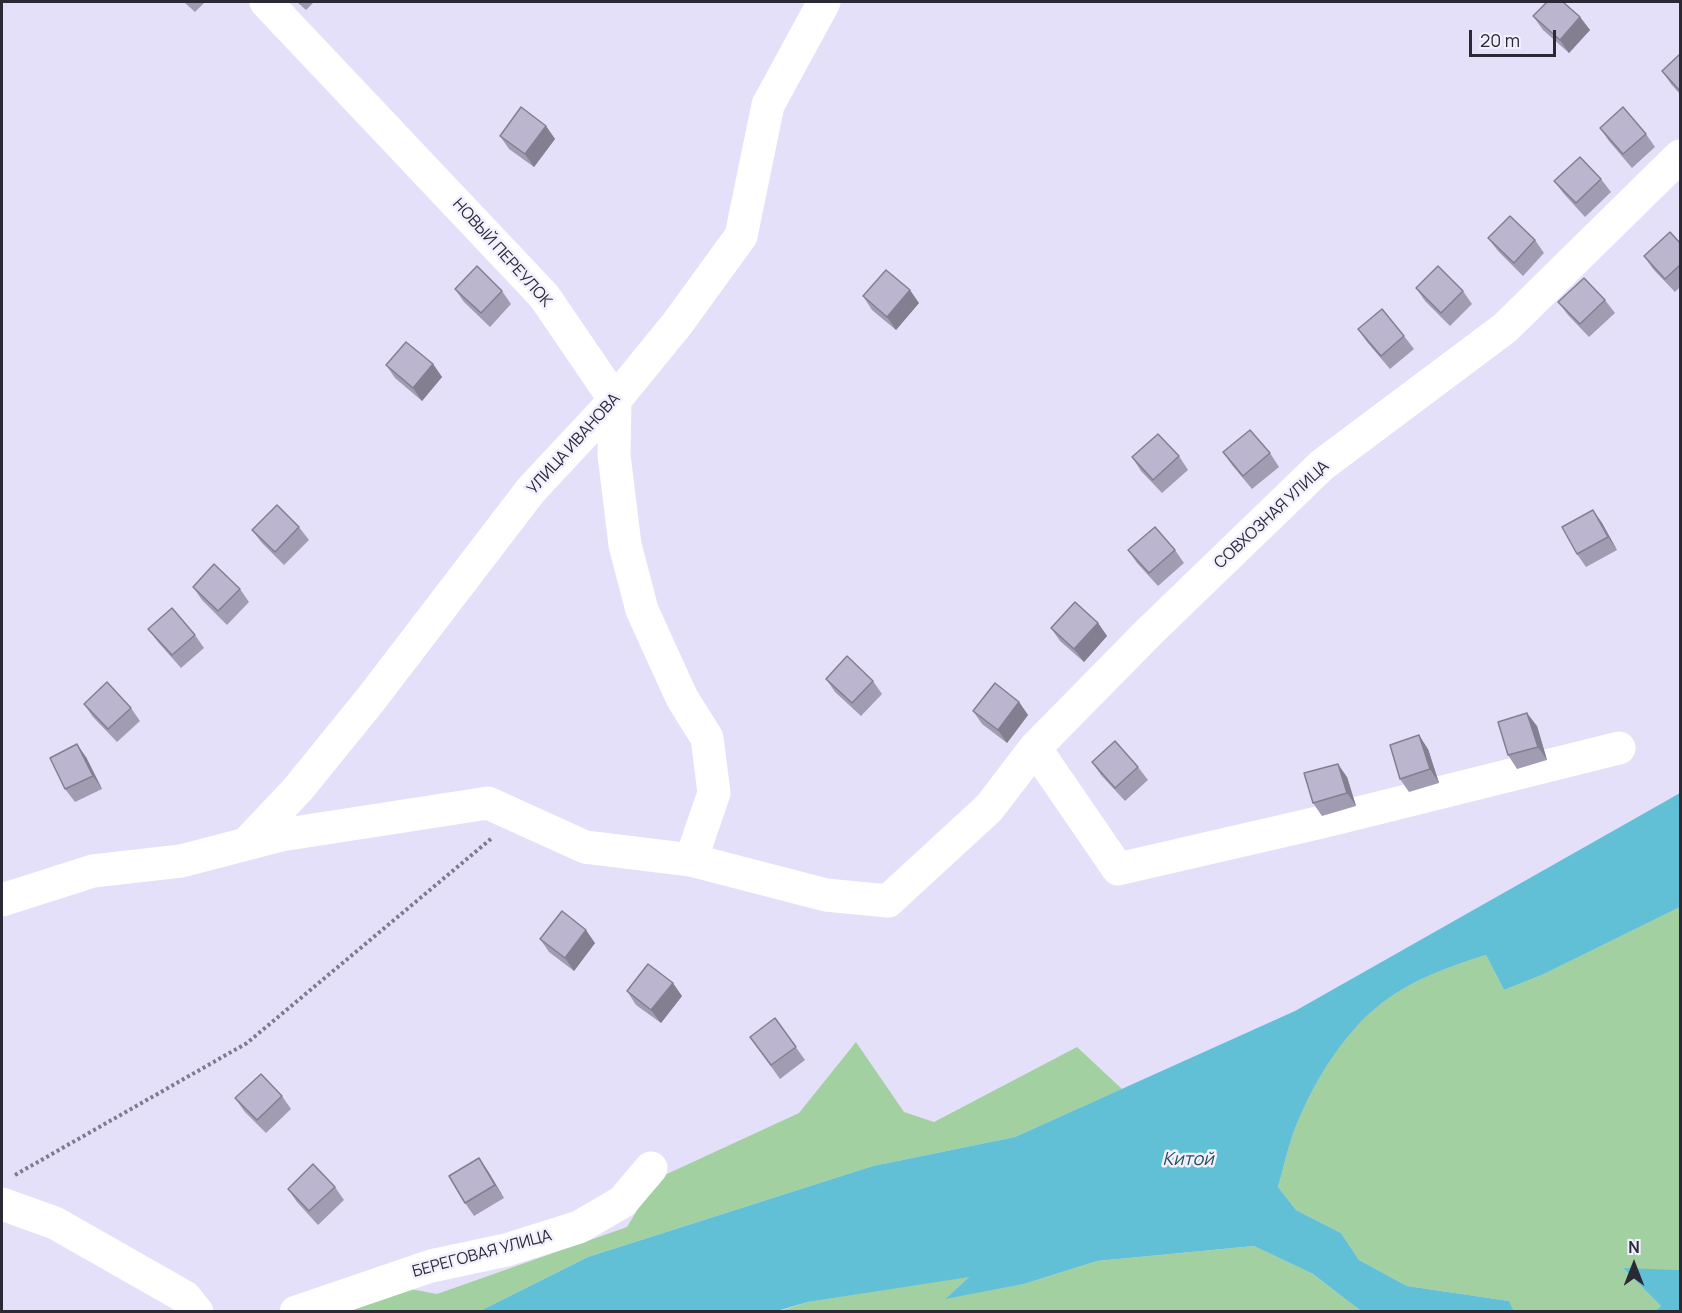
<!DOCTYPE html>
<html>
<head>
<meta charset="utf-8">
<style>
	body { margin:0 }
	#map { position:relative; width:1682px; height:1313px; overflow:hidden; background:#e5e0fa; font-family:Manrope,sans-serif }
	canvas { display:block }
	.frame { position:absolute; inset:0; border:3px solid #2b2933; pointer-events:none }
	.north { position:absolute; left:1604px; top:1235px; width:60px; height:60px; -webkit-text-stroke:4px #f2efff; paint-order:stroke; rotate:0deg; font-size:16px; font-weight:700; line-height:24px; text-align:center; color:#2b2933 }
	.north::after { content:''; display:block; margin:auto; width:21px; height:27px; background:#2b2933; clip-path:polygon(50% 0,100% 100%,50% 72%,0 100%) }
	.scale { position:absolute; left:1469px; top:30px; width:87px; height:27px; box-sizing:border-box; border:3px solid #2b2933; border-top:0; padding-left:8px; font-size:18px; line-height:21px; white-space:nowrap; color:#2b2933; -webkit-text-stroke:4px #f2efff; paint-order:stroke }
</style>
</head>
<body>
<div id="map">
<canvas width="1682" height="1313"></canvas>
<div class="frame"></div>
<div class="north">N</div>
<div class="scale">20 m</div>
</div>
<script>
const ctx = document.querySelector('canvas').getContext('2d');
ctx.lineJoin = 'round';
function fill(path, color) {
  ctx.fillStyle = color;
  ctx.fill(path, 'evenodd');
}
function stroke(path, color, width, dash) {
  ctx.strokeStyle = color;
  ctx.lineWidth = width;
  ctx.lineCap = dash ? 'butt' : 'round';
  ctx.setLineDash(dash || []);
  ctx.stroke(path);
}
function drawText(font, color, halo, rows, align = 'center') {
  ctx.font = font + ' Manrope,sans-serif';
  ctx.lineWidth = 5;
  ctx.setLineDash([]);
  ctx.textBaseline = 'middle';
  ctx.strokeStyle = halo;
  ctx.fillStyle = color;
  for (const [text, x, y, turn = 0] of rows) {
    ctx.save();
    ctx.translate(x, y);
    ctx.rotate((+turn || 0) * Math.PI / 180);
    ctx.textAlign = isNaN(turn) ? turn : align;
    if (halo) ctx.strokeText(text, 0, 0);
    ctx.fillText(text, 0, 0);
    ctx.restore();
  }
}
fill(new Path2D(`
	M1680,907V1270L1624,1269L1661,1306L1655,1311H1514L1509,1301L1407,1286L1359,1260L1341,1233L1296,1210L1278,1187C1283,1170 1287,1151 1293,1134C1310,1088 1342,1032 1382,1003C1412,980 1450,966 1486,955L1504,990L1544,974Z
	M856,1042L904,1112L934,1122L1077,1047L1122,1089L1015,1137L873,1166L588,1257L480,1311L325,1312L400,1287L437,1294L627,1227L656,1179L799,1113Z
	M1254,1246L1313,1274L1361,1311L777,1312L808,1302L970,1276L946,1298L1024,1284L1097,1261Z`), '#a3d0a0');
fill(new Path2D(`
	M1680,793V907L1544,974L1504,990L1486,955C1450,966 1412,980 1382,1003C1342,1033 1310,1088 1293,1134C1287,1151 1283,1170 1278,1187L1296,1210L1341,1233L1359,1260L1407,1286L1509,1301L1514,1311H1361L1313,1274L1254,1246L1097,1261L1024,1284L945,1299L969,1277L808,1302L777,1311H480L588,1257L873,1166L1015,1137L1295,1011Z
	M1623,1268L1680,1270V1311H1655L1661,1306Z`), '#61c0d6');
stroke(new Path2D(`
	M15,1175L247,1043L492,838`), '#7f7b8d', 4, [3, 3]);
stroke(new Path2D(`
	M266,2L544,296L615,400L614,455L625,545L642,610L682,698L707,738L714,793L691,860
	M1035,748L1118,869L1326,821L1619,748
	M246,844L298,789L371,699L531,490L615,400L677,324L741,236L768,105L824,2
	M2,900L93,871L181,861L281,835L488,803L585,847L691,860L826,895L888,901L989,808L1035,748L1149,632L1322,465L1505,328L1680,156
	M2,1204L55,1223L185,1297L197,1312
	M296,1312L431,1266L506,1250L579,1227L622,1202L651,1168`), '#fff', 33);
fill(new Path2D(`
	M184,2H205L195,12Z
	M297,2H314L306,10Z
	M1533,16L1580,17L1590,30L1569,53L1543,30Z
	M1680,54V94L1671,84L1662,71Z
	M546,126L555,139L534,167L509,149L500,136Z
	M1600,128L1646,134L1655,147L1632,168L1609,141Z
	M1601,179L1611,192L1585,217L1564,194L1554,181Z
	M1488,238L1535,240L1544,253L1523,276L1498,251Z
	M1680,243V287L1675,292L1653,269L1644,256Z
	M1416,288L1463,291L1472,304L1450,326L1425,301Z
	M455,289L502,291L511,304L490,327L464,302Z
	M863,296L919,303L896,330L872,310Z
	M1605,300L1615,313L1589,337L1568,315L1558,302Z
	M1358,329L1404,336L1414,349L1390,369L1367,342Z
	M433,364L442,377L422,401L395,378L386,365Z
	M1223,452L1270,453L1279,467L1252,489L1232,465Z
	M1179,456L1188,470L1162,493L1141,471L1132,457Z
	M1593,510L1602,523L1617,550L1586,567L1577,554Z
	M299,527L309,540L284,565L262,543L252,530Z
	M1128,550H1175L1184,563L1158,586L1137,563Z
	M193,587L240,589L249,602L227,625L202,600Z
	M1098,623L1107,636L1084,662L1060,641L1051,628Z
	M148,629L195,635L204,648L181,668L158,642Z
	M826,679L873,681L882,694L861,716L835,692Z
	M1019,702L1028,715L1007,743L982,724L973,711Z
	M84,704L131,708L140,721L117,742L93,717Z
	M1537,726L1547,760L1517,769L1508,755Z
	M1428,749L1439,783L1409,792L1400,779Z
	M86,757L102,789L75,802L65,789Z
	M1092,762L1138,767L1148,780L1125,801L1101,775Z
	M1347,777L1356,806L1322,816L1313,803Z
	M540,939L595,943L574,971L549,952Z
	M627,991L682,996L661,1023L636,1005Z
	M775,1018L805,1060L780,1079L750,1037Z
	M282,1096L291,1109L266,1133L244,1111L235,1098Z
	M479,1158L504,1198L474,1216L465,1203Z
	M335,1187L344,1200L318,1225L297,1202L288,1189Z`), '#a19cb2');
fill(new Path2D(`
	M1580,17L1590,30L1569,53L1560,40Z
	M546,126L555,139L534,167L525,154Z
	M910,290L919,303L896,330L887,317Z
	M433,364L442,377L422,401L413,388Z
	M1593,510L1602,523L1617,550L1608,537Z
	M1098,623L1107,636L1084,662L1074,649Z
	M1019,702L1028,715L1007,743L998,730Z
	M1527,713L1537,726L1547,760L1538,747Z
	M1419,735L1428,749L1439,783L1430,769Z
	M77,744L86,757L102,789L93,776Z
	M1338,764L1347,777L1356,806L1347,793Z
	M586,930L595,943L574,971L565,958Z
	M673,983L682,996L661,1023L651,1010Z
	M479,1158L488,1171L504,1198L495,1185Z`), '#837f91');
const building = new Path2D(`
	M1547,2H1563L1580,17L1560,40L1533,16Z
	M1680,54V91L1662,71Z
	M521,107L546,126L525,154L500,136Z
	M1623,107L1646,134L1623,154L1600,128Z
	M1580,157L1601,179L1576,203L1554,181Z
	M1510,216L1535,240L1514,263L1488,238Z
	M1670,232L1680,243V265L1665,279L1644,256Z
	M477,266L502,291L481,313L455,289Z
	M1438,266L1463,291L1441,313L1416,288Z
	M886,270L910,290L887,317L863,296Z
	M1584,278L1605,300L1580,324L1558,302Z
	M1382,309L1404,336L1381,356L1358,329Z
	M406,342L433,364L413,388L386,365Z
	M1250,430L1270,453L1243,476L1223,452Z
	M1158,434L1179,456L1153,480L1132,457Z
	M277,505L299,527L275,552L252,530Z
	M1593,510L1608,537L1577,554L1562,527Z
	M1155,527L1175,550L1149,573L1128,550Z
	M214,564L240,589L218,611L193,587Z
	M1075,602L1098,623L1074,649L1051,628Z
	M172,608L195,635L172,655L148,629Z
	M847,656L873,681L852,703L826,679Z
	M107,682L131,708L108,729L84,704Z
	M995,683L1019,702L998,730L973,711Z
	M1527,713L1538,747L1508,755L1498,722Z
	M1419,735L1430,769L1400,779L1390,745Z
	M1115,741L1138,767L1115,788L1092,762Z
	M77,744L93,776L65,789L50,758Z
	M1338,764L1347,793L1313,803L1304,773Z
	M562,911L586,930L565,958L540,939Z
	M648,964L673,983L651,1010L627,991Z
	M775,1018L796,1047L771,1065L750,1037Z
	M261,1074L282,1096L257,1120L235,1098Z
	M479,1158L495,1185L465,1203L449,1176Z
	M313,1164L335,1187L309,1211L288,1189Z`);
fill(building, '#bbb5cf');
stroke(building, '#837f91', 1.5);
drawText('16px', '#2b2933', '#f2efff', [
	["НОВЫЙ ПЕРЕУЛОК",502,253,48],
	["УЛИЦА ИВАНОВА",574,444,-48],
	["СОВХОЗНАЯ УЛИЦА",1272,515,-43],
	["БЕРЕГОВАЯ УЛИЦА",482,1254,-15]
]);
drawText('italic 18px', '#234e58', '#f2efff', [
	["Китой",1188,1160]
]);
</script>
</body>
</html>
